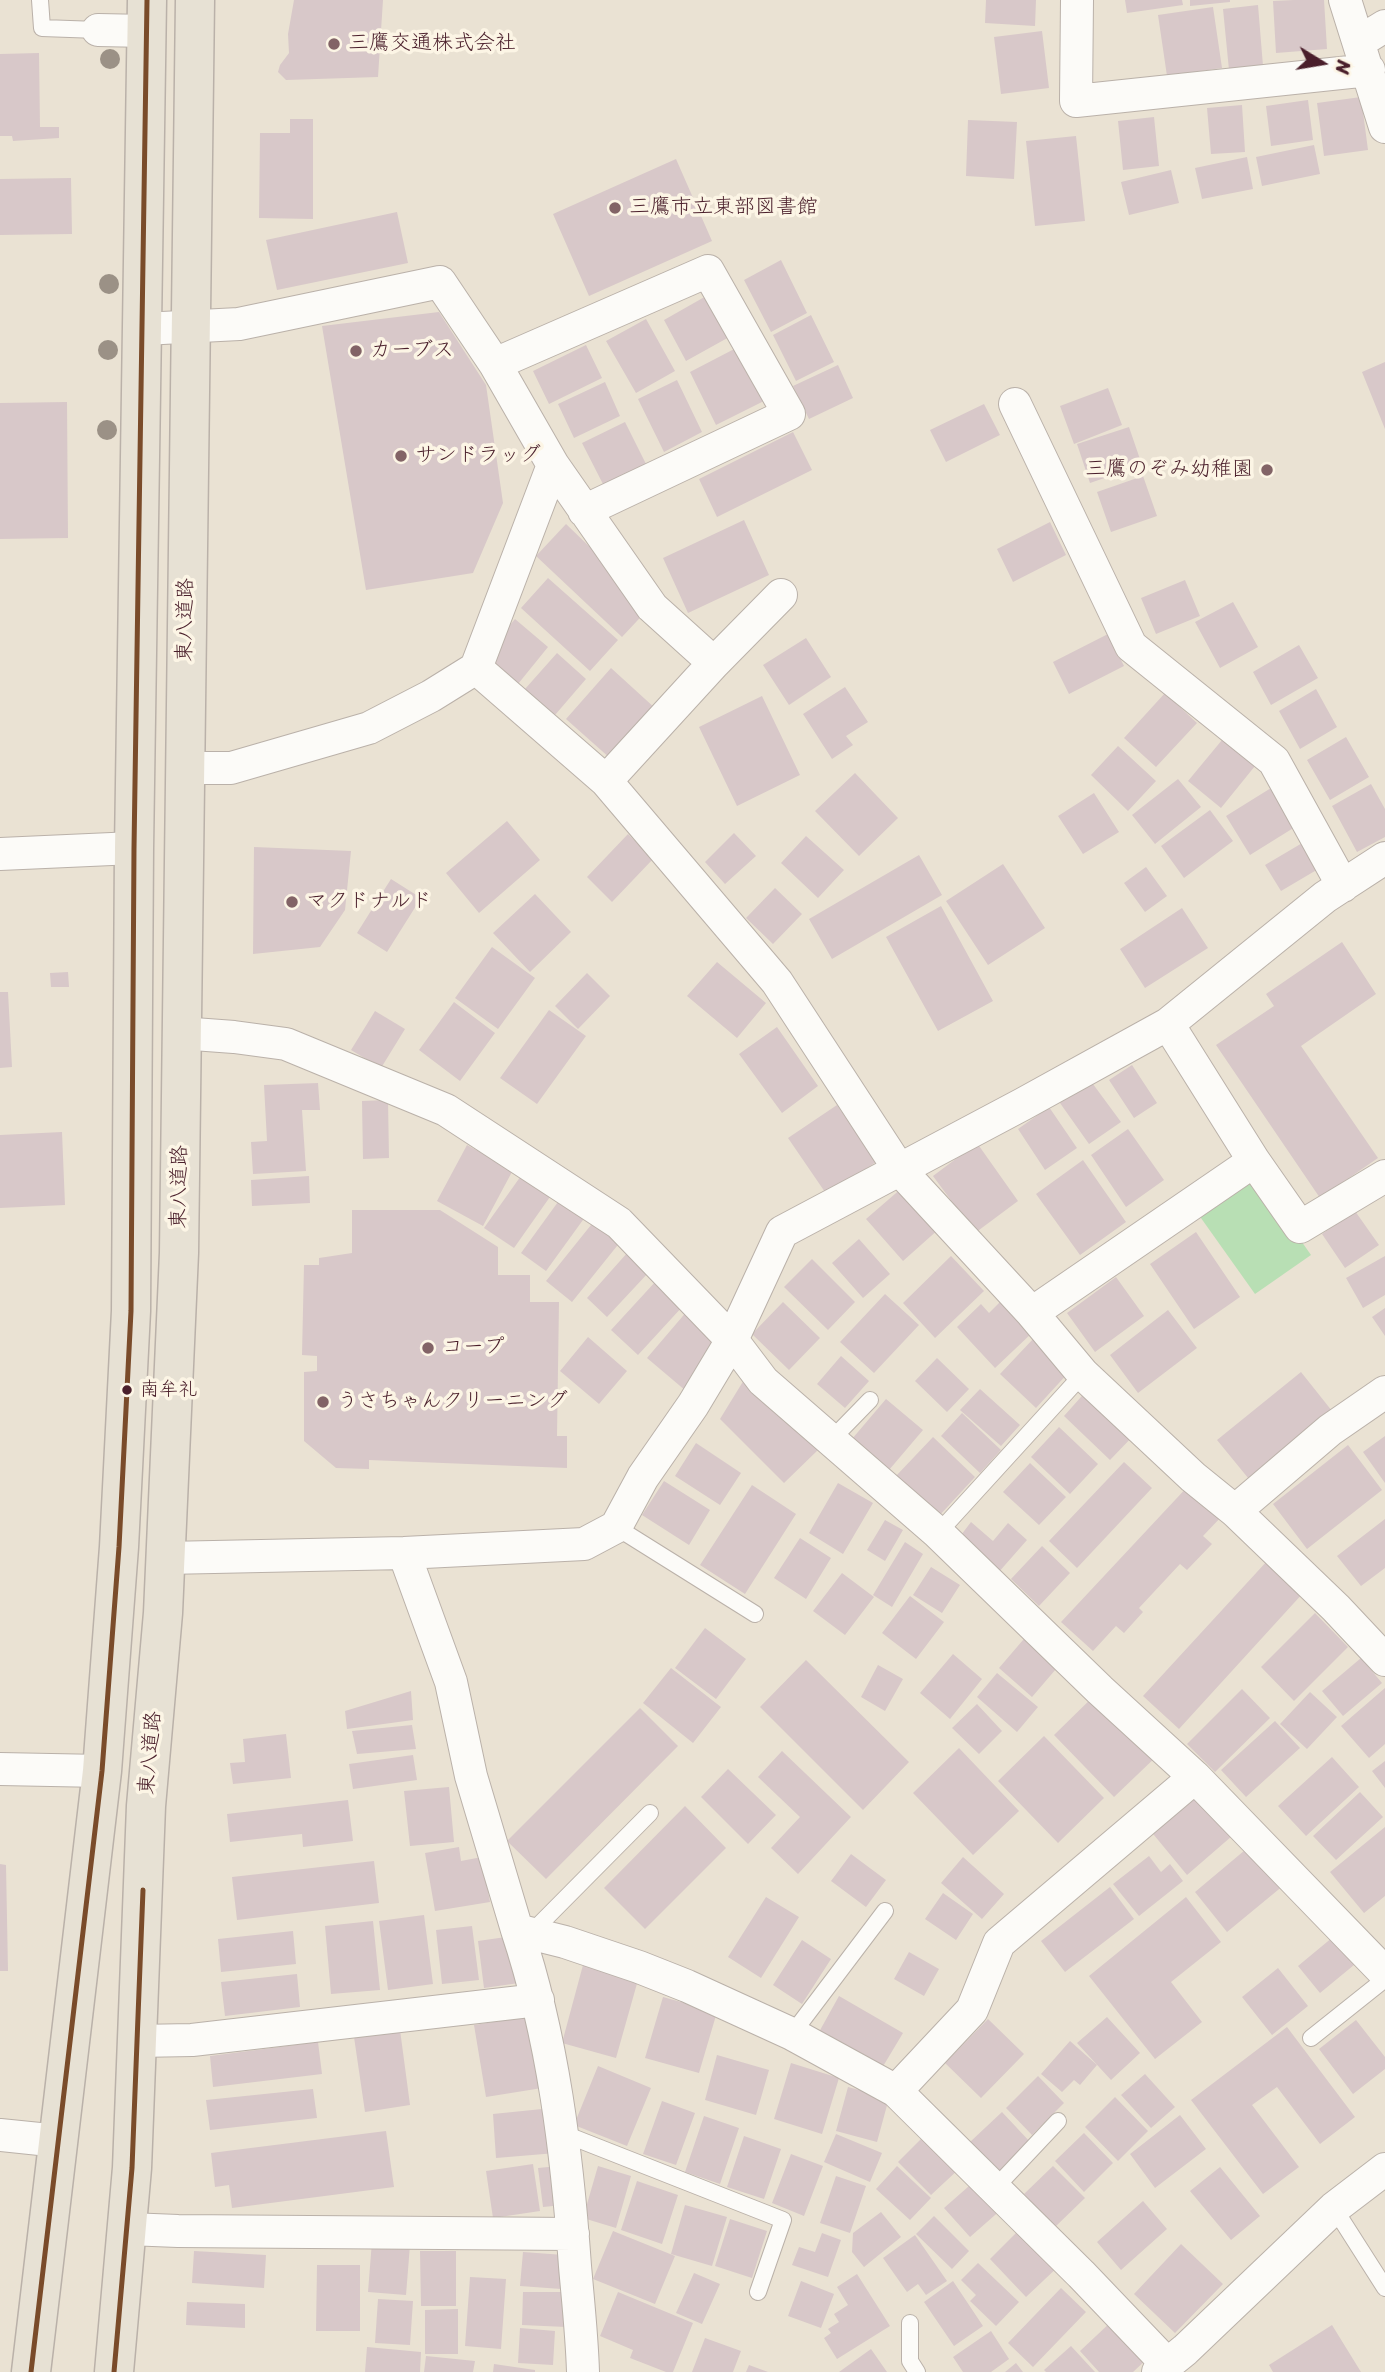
<!DOCTYPE html>
<html>
<head>
<meta charset="utf-8">
<style>
	body { margin:0 }
	#map { position:relative; width:1385px; height:2372px; overflow:hidden; background:#eae2d3; font-family:Sriracha,sans-serif }
	canvas { display:block }
	.north { position:absolute; left:1287px; top:28px; width:70px; height:70px; -webkit-text-stroke:5px #fcf5e5; paint-order:stroke; rotate:101deg; font-size:19px; font-weight:700; line-height:28px; text-align:center; color:#4a1f2b }
	.north::after { content:''; display:block; margin:auto; width:24px; height:32px; background:#4a1f2b; clip-path:polygon(50% 0,100% 100%,50% 72%,0 100%) }
</style>
</head>
<body>
<div id="map">
<canvas width="1385" height="2372"></canvas>
<div class="north">N</div>
</div>
<script>
const ctx = document.querySelector('canvas').getContext('2d');
ctx.lineJoin = 'round';
function fill(path, color) {
  ctx.fillStyle = color;
  ctx.fill(path, 'evenodd');
}
function stroke(path, color, width, dash) {
  ctx.strokeStyle = color;
  ctx.lineWidth = width;
  ctx.lineCap = dash ? 'butt' : 'round';
  ctx.setLineDash(dash || []);
  ctx.stroke(path);
}
function drawText(font, color, halo, rows, align = 'center') {
  ctx.font = font + ' Sriracha,"Klee One",sans-serif';
  ctx.lineWidth = 7;
  ctx.setLineDash([]);
  ctx.textBaseline = 'middle';
  ctx.strokeStyle = halo;
  ctx.fillStyle = color;
  for (const [text, x, y, turn = 0] of rows) {
    ctx.save();
    ctx.translate(x, y);
    ctx.rotate((+turn || 0) * Math.PI / 180);
    ctx.textAlign = isNaN(turn) ? turn : align;
    if (halo) ctx.strokeText(text, 0, 0);
    ctx.fillText(text, 0, 0);
    ctx.restore();
  }
}
fill(new Path2D(`
	M1252,1171L1311,1255L1255,1294L1196,1211Z`), '#b8dfb4');
fill(new Path2D(`
	M294,0H383L378,77L286,80L278,72L280,65L289,53L288,34Z
	M986,0H1036L1035,26L985,23Z
	M1125,0H1182L1183,5L1127,13Z
	M1190,0H1230V2L1190,6Z
	M1294,0H1324L1327,49L1276,53L1273,1Z
	M1258,5L1263,66L1229,70L1223,9Z
	M1213,7L1222,68L1167,76L1158,15Z
	M1042,31L1049,88L1001,94L994,37Z
	M39,53L40,127H59V138L13,141L12,136H0V54Z
	M1361,97L1368,150L1324,156L1317,103Z
	M1308,100L1313,140L1271,146L1266,106Z
	M1242,105L1245,152L1211,154L1207,108Z
	M1154,117L1159,166L1123,170L1118,121Z
	M290,119H313V219L259,218L260,133H290Z
	M968,120L1017,122L1014,179L966,176Z
	M1076,136L1085,221L1035,226L1026,141Z
	M1314,145L1320,174L1262,186L1256,157Z
	M1247,157L1253,189L1202,199L1195,168Z
	M676,159L712,241L589,296L553,214Z
	M1171,170L1179,203L1129,215L1121,182Z
	M71,178L72,234L0,235V179Z
	M397,212L408,263L277,290L266,240Z
	M781,260L807,313L771,332L744,280Z
	M708,295L731,336L686,361L664,320Z
	M439,312L486,385L503,503L473,573L366,590L322,326Z
	M811,315L834,362L796,381L773,335Z
	M646,319L675,371L636,393L606,341Z
	M586,345L602,378L549,404L533,371Z
	M740,346L766,400L716,425L690,372Z
	M1385,362V429L1362,372Z
	M838,365L853,398L809,419L793,386Z
	M677,380L702,432L664,452L638,399Z
	M605,382L620,416L574,438L558,404Z
	M1108,388L1122,425L1074,444L1060,406Z
	M67,402L68,538L0,539V403Z
	M984,404L1000,435L946,462L930,430Z
	M625,422L647,466L605,488L582,443Z
	M1129,427L1142,465L1090,483L1077,444Z
	M793,432L812,470L717,517L699,479Z
	M1143,476L1157,516L1111,532L1097,492Z
	M744,520L769,575L688,613L663,558Z
	M1050,522L1066,555L1013,582L997,549Z
	M566,524L651,606L622,637L536,556Z
	M548,578L618,640L590,671L521,608Z
	M1185,580L1200,616L1156,634L1141,598Z
	M1233,602L1258,647L1220,668L1195,622Z
	M515,619L548,647L518,684L484,656Z
	M1108,634L1124,666L1069,694L1053,662Z
	M806,638L831,677L789,705L763,665Z
	M1299,645L1318,678L1271,705L1253,672Z
	M557,653L586,679L555,715L525,689Z
	M611,668L656,709L611,759L566,719Z
	M845,687L868,722L846,736L853,745L832,759L803,714Z
	M1316,689L1337,727L1300,749L1279,711Z
	M1165,693L1197,723L1156,767L1124,738Z
	M762,696L800,775L737,806L699,727Z
	M1346,737L1369,777L1330,800L1307,760Z
	M1222,740L1255,766L1221,808L1188,781Z
	M1118,746L1156,781L1128,811L1091,775Z
	M855,773L898,818L859,856L815,811Z
	M1178,779L1201,807L1155,844L1132,815Z
	M1371,784L1385,809V837L1357,852L1332,806Z
	M1271,788L1295,827L1250,855L1226,816Z
	M1094,793L1119,832L1083,854L1058,816Z
	M1210,810L1233,841L1184,878L1161,846Z
	M507,821L540,860L479,913L446,873Z
	M734,833L756,856L725,884L705,862Z
	M628,834L653,859L612,902L587,877Z
	M806,836L844,870L818,898L781,863Z
	M1309,839L1325,865L1281,891L1265,865Z
	M254,847L351,851L345,910L320,947L253,954Z
	M919,855L942,895L832,959L809,919Z
	M1003,864L1045,928L988,965L946,901Z
	M1146,867L1167,896L1145,912L1124,883Z
	M391,879L421,898L387,952L357,933Z
	M775,888L802,914L773,944L746,918Z
	M535,894L571,932L530,972L493,933Z
	M941,906L993,1001L938,1031L886,937Z
	M1182,908L1208,948L1145,988L1120,949Z
	M1342,942L1376,994L1301,1046L1378,1158L1320,1198L1216,1045L1274,1006L1266,994Z
	M492,947L535,978L498,1029L455,998Z
	M717,962L766,1003L737,1038L687,996Z
	M68,972L69,987H51L50,973Z
	M587,973L610,996L578,1029L555,1006Z
	M0,992H8L12,1067L0,1068Z
	M454,1002L495,1033L460,1081L419,1050Z
	M549,1010L586,1036L537,1104L500,1078Z
	M375,1011L405,1029L381,1068L351,1050Z
	M777,1027L818,1086L782,1113L739,1054Z
	M1132,1065L1157,1103L1134,1118L1109,1080Z
	M1090,1080L1121,1122L1089,1144L1060,1103Z
	M318,1083L320,1110H302L306,1171L253,1174L251,1142L267,1141L264,1085Z
	M388,1100L389,1158L363,1159L362,1101Z
	M837,1105L876,1162L827,1195L788,1138Z
	M1049,1107L1077,1148L1045,1170L1018,1129Z
	M1128,1129L1164,1180L1126,1207L1091,1155Z
	M62,1132L65,1205L0,1208V1135Z
	M977,1143L1018,1201L975,1233L933,1176Z
	M467,1145L513,1170L483,1226L437,1201Z
	M1083,1160L1126,1222L1080,1255L1036,1194Z
	M523,1173L552,1194L514,1248L484,1228Z
	M309,1176L310,1203L252,1206L251,1180Z
	M903,1187L940,1228L903,1261L866,1219Z
	M563,1195L588,1213L546,1271L521,1253Z
	M352,1210H440L498,1247V1275H530V1302H559L557,1436H567V1468L369,1460V1469L336,1468L304,1441V1372L317,1371V1356L302,1355L304,1265H319V1258L352,1253Z
	M1355,1211L1379,1245L1345,1268L1322,1234Z
	M595,1220L621,1241L572,1302L546,1281Z
	M1196,1232L1240,1297L1194,1329L1150,1264Z
	M859,1239L890,1274L863,1298L832,1263Z
	M628,1252L649,1272L607,1317L587,1298Z
	M951,1256L984,1291L935,1338L903,1303Z
	M1385,1256V1295L1363,1308L1346,1278Z
	M812,1259L855,1302L828,1330L784,1287Z
	M1116,1277L1144,1316L1095,1352L1067,1313Z
	M656,1281L683,1306L638,1355L611,1330Z
	M885,1294L919,1325L874,1373L840,1342Z
	M1002,1300L1033,1332L995,1368L957,1327L981,1304L989,1313Z
	M783,1302L820,1338L789,1370L752,1334Z
	M1385,1308V1336L1372,1317Z
	M688,1310L727,1343L686,1391L647,1358Z
	M1168,1310L1197,1348L1138,1393L1110,1355Z
	M588,1337L627,1371L599,1404L560,1371Z
	M1034,1338L1070,1371L1036,1408L1000,1374Z
	M841,1356L869,1381L845,1408L817,1384Z
	M937,1358L969,1389L947,1412L915,1381Z
	M1301,1372L1336,1416L1253,1484L1217,1440Z
	M747,1375L819,1449L784,1483L720,1419Z
	M1089,1388L1136,1433L1110,1460L1064,1416Z
	M980,1389L1020,1425L1001,1446L960,1410Z
	M886,1399L923,1430L889,1470L852,1439Z
	M962,1413L1001,1450L980,1473L941,1436Z
	M1059,1427L1098,1464L1070,1494L1031,1457Z
	M1385,1436V1483L1363,1452Z
	M933,1437L975,1477L939,1516L896,1476Z
	M696,1443L741,1473L720,1505L675,1476Z
	M1348,1445L1382,1490L1307,1549L1273,1504Z
	M1124,1462L1152,1488L1077,1568L1049,1541Z
	M1030,1463L1066,1497L1039,1525L1003,1492Z
	M664,1481L710,1510L689,1545L642,1515Z
	M838,1483L873,1503L843,1554L809,1533Z
	M1190,1484L1223,1515L1203,1536L1212,1544L1187,1570L1180,1564L1139,1608L1143,1612L1124,1633L1116,1626L1093,1651L1061,1622Z
	M752,1485L796,1514L745,1594L700,1565Z
	M1385,1519V1568L1361,1586L1337,1556Z
	M885,1520L903,1530L885,1561L867,1550Z
	M971,1522L993,1541L1008,1523L1027,1540L998,1573L958,1539Z
	M800,1538L831,1558L806,1599L774,1578Z
	M905,1542L923,1554L892,1607L873,1595Z
	M1042,1546L1070,1573L1039,1606L1011,1579Z
	M1268,1560L1304,1592L1179,1729L1143,1696Z
	M931,1567L960,1585L942,1613L913,1595Z
	M842,1573L874,1597L845,1635L813,1611Z
	M910,1596L944,1622L916,1659L882,1633Z
	M1315,1613L1348,1647L1294,1701L1261,1667Z
	M705,1628L746,1659L716,1699L675,1668Z
	M1029,1633L1062,1662L1032,1697L999,1668Z
	M953,1654L982,1679L950,1719L920,1693Z
	M1361,1658L1382,1683L1343,1716L1322,1691Z
	M806,1660L909,1762L863,1810L760,1707Z
	M878,1665L903,1679L885,1711L861,1697Z
	M671,1668L721,1707L693,1743L643,1703Z
	M997,1673L1038,1707L1017,1732L977,1697Z
	M1385,1688V1744L1369,1758L1341,1726Z
	M1242,1689L1270,1718L1215,1772L1187,1744Z
	M1100,1690L1160,1753L1114,1797L1054,1735Z
	M411,1691L413,1720L347,1729L345,1711Z
	M1310,1692L1337,1717L1307,1749L1280,1724Z
	M977,1704L1002,1731L979,1754L952,1728Z
	M640,1708L678,1746L546,1879L507,1841Z
	M1275,1721L1300,1748L1246,1797L1221,1770Z
	M412,1725L416,1749L357,1754L352,1731Z
	M286,1734L291,1778L233,1784L230,1763L245,1762L243,1739Z
	M1044,1736L1104,1798L1058,1843L998,1781Z
	M959,1748L1019,1811L973,1855L913,1793Z
	M782,1751L851,1817L798,1874L771,1848L800,1817L758,1777Z
	M413,1755L417,1780L353,1789L349,1764Z
	M1332,1757L1359,1787L1306,1836L1278,1806Z
	M1385,1761V1788L1372,1771Z
	M728,1769L776,1815L748,1844L701,1797Z
	M449,1787L454,1842L410,1846L404,1791Z
	M1195,1791L1232,1836L1187,1875L1149,1829Z
	M1360,1792L1383,1817L1336,1860L1313,1836Z
	M348,1800L353,1841L303,1847L302,1834L230,1842L227,1814Z
	M685,1806L726,1848L645,1929L604,1888Z
	M1385,1827V1896L1364,1913L1330,1872Z
	M1251,1845L1284,1885L1227,1932L1195,1892Z
	M459,1847L461,1861L482,1857L490,1902L435,1911L425,1853Z
	M851,1854L886,1880L866,1907L831,1881Z
	M1149,1856L1161,1872L1170,1864L1183,1881L1139,1916L1113,1884Z
	M963,1857L1004,1894L982,1919L941,1883Z
	M374,1861L379,1903L237,1920L232,1877Z
	M0,1864L6,1865L8,1971H0Z
	M1110,1887L1134,1919L1065,1972L1041,1941Z
	M943,1893L973,1914L956,1940L925,1919Z
	M766,1897L799,1917L761,1978L728,1957Z
	M1186,1897L1221,1942L1171,1982L1202,2022L1155,2059L1089,1976Z
	M424,1915L433,1984L388,1990L379,1921Z
	M373,1921L380,1990L331,1994L325,1926Z
	M472,1926L479,1980L442,1984L436,1930Z
	M293,1931L296,1964L221,1972L218,1939Z
	M513,1936L519,1983L484,1988L478,1941Z
	M1333,1937L1354,1965L1320,1993L1298,1966Z
	M802,1940L831,1959L802,2004L773,1985Z
	M909,1952L939,1969L924,1996L894,1979Z
	M583,1965L638,1980L616,2058L562,2043Z
	M1278,1968L1308,2006L1272,2035L1242,1997Z
	M297,1974L300,2007L225,2016L221,1982Z
	M839,1996L903,2033L882,2068L819,2032Z
	M663,1997L717,2012L699,2073L645,2058Z
	M531,2016L542,2088L486,2097L474,2025Z
	M1107,2017L1140,2053L1111,2080L1077,2043Z
	M988,2019L1024,2054L981,2098L945,2063Z
	M1356,2020L1385,2057V2069L1353,2094L1319,2049Z
	M1287,2027L1355,2117L1320,2144L1277,2087L1252,2105L1299,2167L1263,2194L1191,2100Z
	M400,2030L410,2105L365,2112L354,2037Z
	M1070,2041L1097,2065L1080,2085L1074,2080L1062,2092L1041,2074Z
	M318,2042L322,2074L213,2087L210,2056Z
	M717,2055L769,2070L756,2115L705,2100Z
	M791,2063L839,2078L822,2134L774,2119Z
	M598,2066L651,2088L627,2146L574,2125Z
	M1145,2074L1175,2107L1151,2128L1121,2095Z
	M1038,2076L1064,2103L1032,2135L1006,2108Z
	M848,2087L889,2098L877,2142L836,2131Z
	M313,2089L317,2118L210,2130L206,2100Z
	M1115,2097L1148,2131L1118,2161L1085,2127Z
	M662,2101L695,2113L676,2165L643,2154Z
	M552,2108L556,2153L496,2158L493,2114Z
	M1002,2112L1031,2143L999,2173L970,2142Z
	M1180,2115L1206,2149L1155,2188L1130,2154Z
	M704,2116L739,2128L720,2184L685,2172Z
	M386,2131L394,2187L232,2208L229,2185L215,2187L211,2153Z
	M1084,2133L1113,2163L1084,2192L1055,2161Z
	M836,2134L882,2153L870,2182L824,2162Z
	M926,2134L960,2168L931,2195L898,2162Z
	M744,2136L781,2149L764,2199L727,2187Z
	M791,2154L823,2166L804,2216L772,2203Z
	M533,2164L540,2211L493,2218L486,2171Z
	M559,2166L563,2205L543,2207L538,2168Z
	M598,2166L631,2176L616,2228L583,2218Z
	M897,2166L931,2198L910,2220L876,2189Z
	M1053,2166L1085,2198L1055,2227L1024,2194Z
	M1220,2167L1260,2216L1231,2240L1190,2191Z
	M836,2176L866,2186L850,2233L820,2223Z
	M977,2179L1003,2208L970,2237L944,2208Z
	M637,2181L678,2195L662,2244L621,2230Z
	M1143,2201L1167,2229L1121,2270L1097,2242Z
	M685,2205L727,2217L712,2266L671,2254Z
	M881,2212L901,2237L864,2267L852,2252L853,2233Z
	M934,2216L969,2251L952,2269L916,2234Z
	M730,2219L767,2231L752,2278L715,2266Z
	M1024,2225L1061,2264L1026,2297L990,2259Z
	M613,2231L675,2256L655,2304L593,2279Z
	M822,2233L841,2240L828,2277L792,2265L799,2247L815,2252Z
	M915,2235L947,2281L926,2295L918,2284L907,2292L883,2258Z
	M372,2241L410,2245L406,2295L368,2292Z
	M1181,2244L1223,2284L1175,2333L1134,2294Z
	M194,2251L266,2255L264,2288L192,2283Z
	M420,2251H456V2306H421Z
	M523,2252L564,2255L561,2289L520,2286Z
	M978,2263L1019,2302L996,2326L970,2301L976,2295L961,2280Z
	M317,2265H360V2331H316Z
	M694,2273L720,2284L702,2324L676,2313Z
	M857,2274L890,2326L837,2359L824,2338L831,2333L828,2329L839,2322L834,2314L848,2305L837,2287Z
	M470,2277L506,2279L501,2349L465,2346Z
	M801,2281L834,2294L821,2328L788,2316Z
	M953,2281L983,2326L954,2346L924,2302Z
	M1061,2288L1086,2312L1033,2367L1008,2343Z
	M523,2292H567L566,2327L522,2325Z
	M618,2292L693,2323L673,2372H666L630,2358L633,2350L600,2336Z
	M378,2299L413,2301L410,2345L375,2343Z
	M187,2302L245,2304V2328L186,2325Z
	M458,2309V2354H425V2310Z
	M1112,2321L1147,2359L1133,2372H1099L1080,2351Z
	M1332,2325L1361,2372H1273L1269,2365Z
	M520,2328L555,2331L553,2365L518,2363Z
	M991,2331L1009,2359L991,2372H963L953,2357Z
	M705,2338L741,2351L733,2372H692Z
	M1071,2346L1095,2372H1046L1044,2370Z
	M367,2347L421,2352L420,2372H365Z
	M871,2349L887,2372H839Z
	M426,2356L475,2361L473,2372H424Z
	M1016,2363L1023,2372H1005Z
	M494,2364L535,2370V2372H493Z
	M749,2365L768,2372H746Z`), '#d8c8c9');
const service = new Path2D(`
	M40,0L42,28L98,30
	M831,1440L870,1400
	M616,1527L755,1614
	M938,1533L1083,1374
	M530,1934L650,1813
	M792,2034L885,1911
	M1311,2038L1385,1979
	M562,2133L783,2220L758,2292
	M995,2188L1058,2121
	M1334,2208L1385,2288
	M910,2323V2361L917,2372`);
const minor = new Path2D(`
	M1077,0L1076,101L1369,70
	M1345,0L1385,127
	M98,30L147,31
	M1359,42L1385,26
	M143,329L239,324L440,282L495,364L553,465L652,607L714,663L606,781
	M495,364L708,271L789,414L584,511
	M1015,404L1131,646L1274,761L1343,886
	M714,663L781,595
	M476,668L553,465
	M183,768H231L369,728L431,696L476,668L606,781L777,982L899,1169L1032,1313L1083,1374L1193,1477L1235,1511L1336,1608L1385,1660
	M0,854L134,848
	M1168,1024L1254,1161L1300,1227L1385,1176
	M180,1033L234,1037L286,1044L446,1110L619,1223L732,1340L763,1381L938,1533L1100,1690L1195,1777L1385,1973
	M1032,1313L1254,1161
	M1235,1511L1330,1430L1385,1392
	M404,1553L451,1682L471,1776L517,1930L565,1942L639,1967L687,1986L792,2034L896,2091L1081,2274L1167,2364
	M166,1558L404,1553L584,1544L616,1527L643,1477L693,1405L732,1340L782,1232L1023,1104L1168,1024L1325,897L1385,858
	M0,1769L102,1771
	M517,1930C553,2038 567,2153 575,2266C578,2301 582,2337 583,2372
	M137,2041L192,2040L538,2000
	M896,2091L972,2010L999,1943L1195,1777
	M0,2135L59,2141
	M128,2229L178,2231L573,2234
	M1158,2372L1185,2350L1334,2208L1385,2169`);
const primary = new Path2D(`
	M31,2372L102,1771L119,1547L131,1311L134,848L147,0
	M114,2372L132,2168L146,1806L163,1613L179,1253L195,0`);
stroke(service, '#bab1a9', 18);
stroke(minor, '#bab1a9', 34);
stroke(primary, '#bab1a9', 41);
stroke(service, '#fcfbf8', 16);
stroke(minor, '#fcfbf8', 32);
stroke(primary, '#e7e1d4', 38);
stroke(new Path2D(`
	M31,2372L102,1771L119,1547L131,1311L134,848L147,0
	M114,2372L132,2168L143,1890`), '#7a4b2a', 5);
ctx.fillStyle = '#9b9186';
for (const [x, y] of [
	[110,59],
	[109,284],
	[108,350],
	[107,430]
]) {
  ctx.beginPath();
  ctx.arc(x, y, 10, 0, 2 * Math.PI);
  ctx.fill();
}
for (const [x, y, r, color] of [
	[334,44,7,"#826366"],
	[615,208,7,"#826366"],
	[356,351,7,"#826366"],
	[401,456,7,"#826366"],
	[1267,470,7,"#826366"],
	[292,902,7,"#826366"],
	[428,1348,7,"#826366"],
	[127,1390,6,"#4a1f2b"],
	[323,1402,7,"#826366"]
]) {
  const dot = new Path2D();
  dot.arc(x, y, r, 0, 2 * Math.PI);
  ctx.fillStyle = color;
  ctx.fill(dot);
  stroke(dot, '#fcf5e5', 2.5);
}
drawText('19px', '#4a1f2b', '#fcf5e5', [
	["南牟礼",140,1390]
], 'left');
drawText('21px', '#4a1f2b', '#fcf5e5', [
	["三鷹交通株式会社",348,44],
	["三鷹市立東部図書館",629,208],
	["カーブス",370,351],
	["サンドラッグ",415,456],
	["三鷹のぞみ幼稚園",1253,470,"right"],
	["マクドナルド",306,902],
	["コープ",442,1348],
	["うさちゃんクリーニング",337,1402]
], 'left');
drawText('21px', '#4a1f2b', '#fcf5e5', [
	["東八道路",186,620,-89],
	["東八道路",180,1187,-89],
	["東八道路",151,1753,-85]
]);
</script>
</body>
</html>
